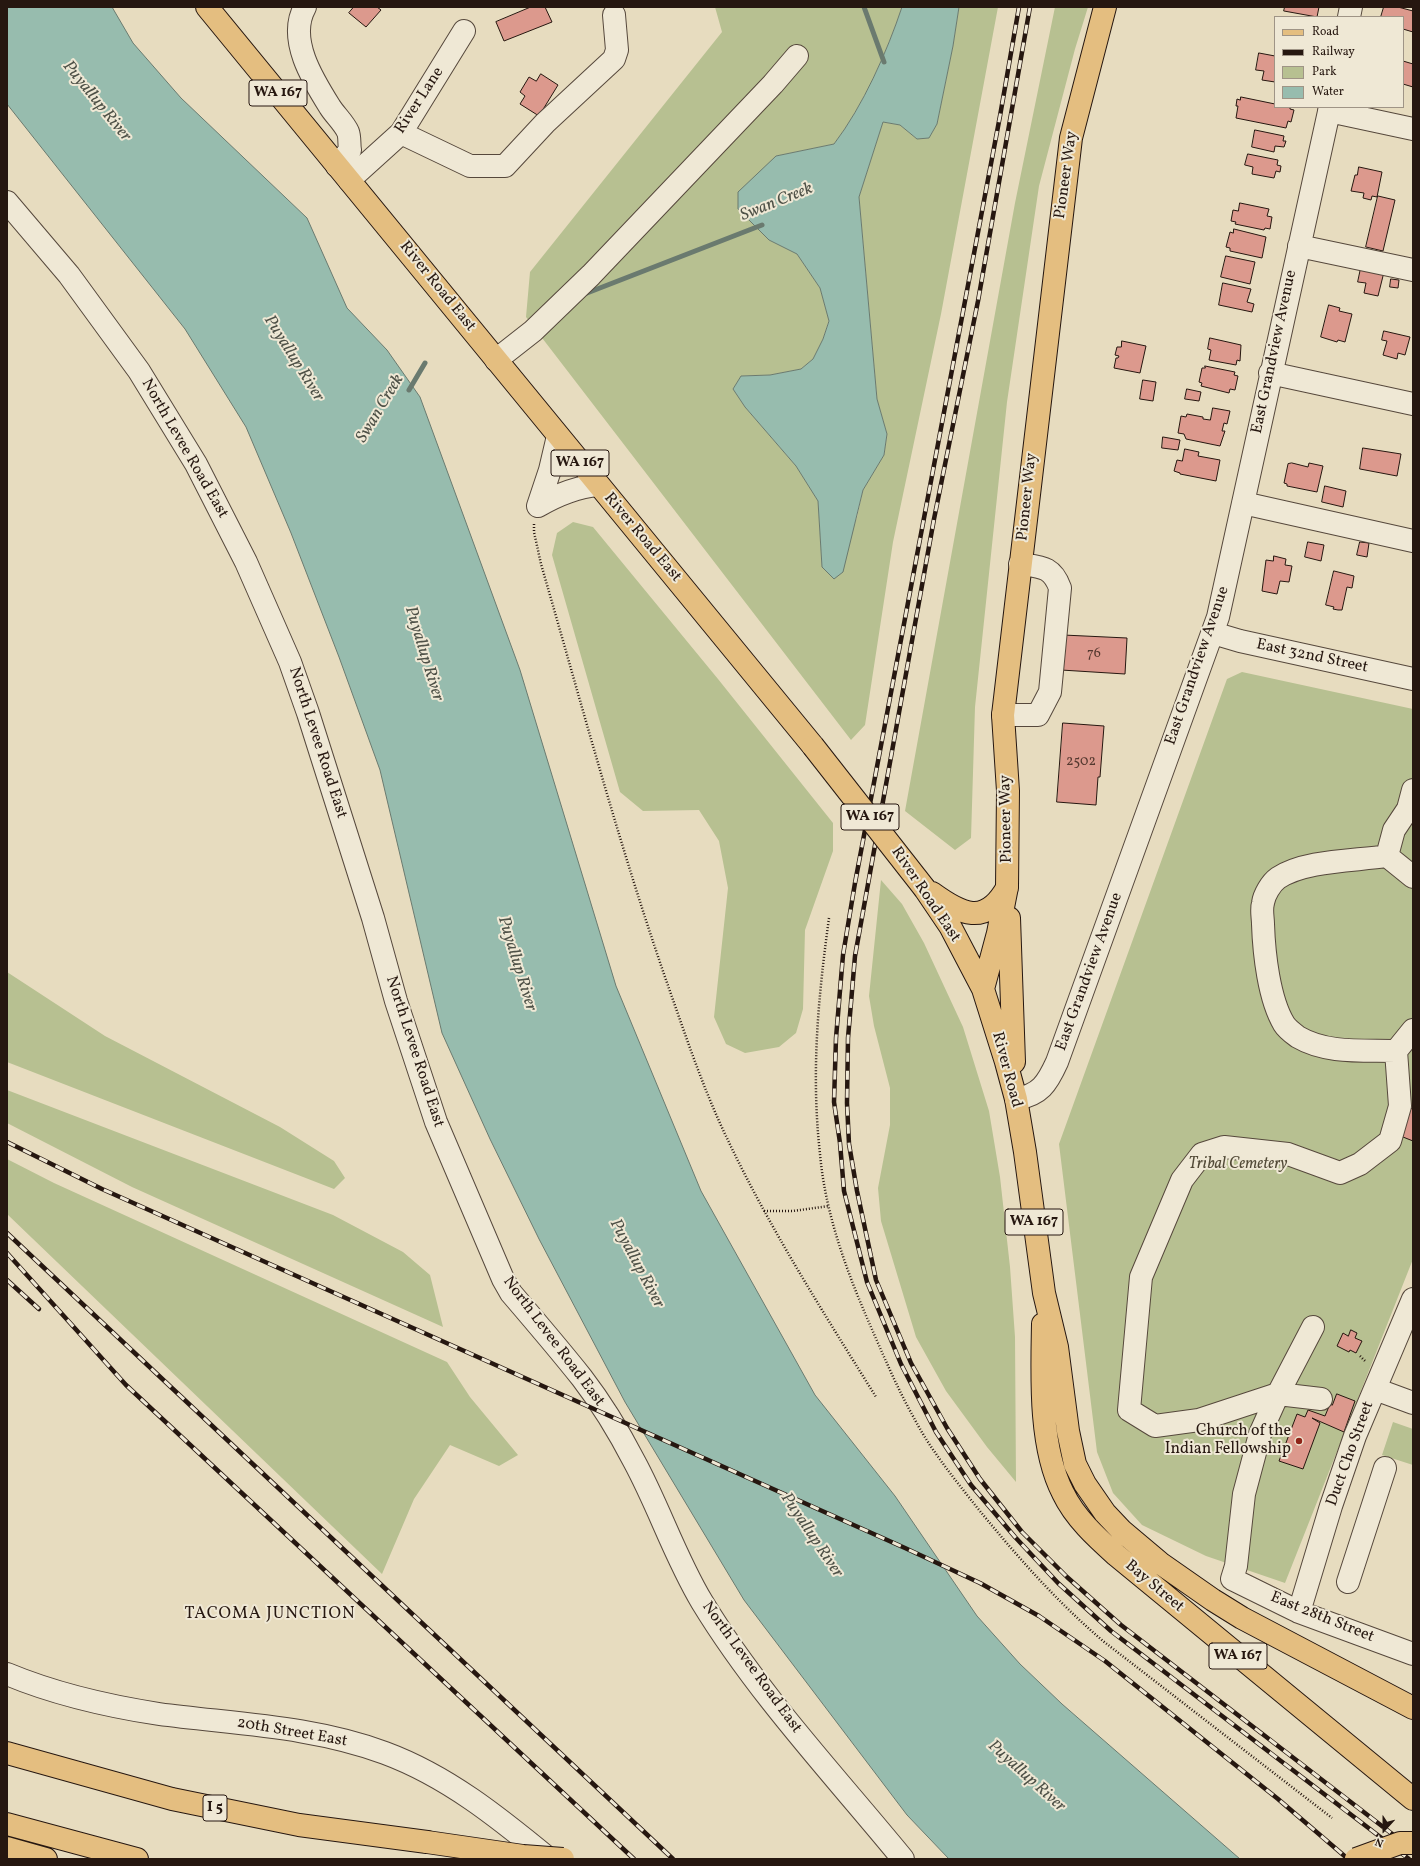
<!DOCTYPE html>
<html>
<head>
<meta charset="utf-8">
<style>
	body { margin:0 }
	#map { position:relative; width:1420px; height:1866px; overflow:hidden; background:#e7dcbf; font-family:Vollkorn,serif }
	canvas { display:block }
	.frame { position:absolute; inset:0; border:8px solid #261710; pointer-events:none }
	.legend { position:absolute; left:1274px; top:16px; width:130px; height:92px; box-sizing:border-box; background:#efe8d5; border:1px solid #9f9486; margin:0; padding:5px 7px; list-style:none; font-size:12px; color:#261710 }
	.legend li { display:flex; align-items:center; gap:8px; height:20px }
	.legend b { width:20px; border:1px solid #9f9486 }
	.north { position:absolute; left:1364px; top:1810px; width:40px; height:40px; -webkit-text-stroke:3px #efe8d5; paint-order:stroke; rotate:201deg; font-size:11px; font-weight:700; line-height:16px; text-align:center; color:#261710 }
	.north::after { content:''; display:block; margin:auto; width:14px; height:18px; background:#261710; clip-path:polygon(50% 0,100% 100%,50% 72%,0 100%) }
</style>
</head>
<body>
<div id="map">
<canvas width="1420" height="1866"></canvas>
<div class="frame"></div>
<ul class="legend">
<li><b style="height:5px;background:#e4be80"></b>Road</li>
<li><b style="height:5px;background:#261710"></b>Railway</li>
<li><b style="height:11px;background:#b7c091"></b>Park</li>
<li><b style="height:11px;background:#97bcae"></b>Water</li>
</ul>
<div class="north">N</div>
</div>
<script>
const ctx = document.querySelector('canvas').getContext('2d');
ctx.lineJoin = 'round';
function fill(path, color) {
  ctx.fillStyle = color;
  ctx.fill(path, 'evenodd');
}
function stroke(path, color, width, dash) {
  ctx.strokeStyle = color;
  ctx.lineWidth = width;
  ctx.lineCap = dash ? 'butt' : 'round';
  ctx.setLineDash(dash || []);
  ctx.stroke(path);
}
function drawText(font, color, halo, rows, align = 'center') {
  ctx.font = font + ' Vollkorn,serif';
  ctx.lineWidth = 4;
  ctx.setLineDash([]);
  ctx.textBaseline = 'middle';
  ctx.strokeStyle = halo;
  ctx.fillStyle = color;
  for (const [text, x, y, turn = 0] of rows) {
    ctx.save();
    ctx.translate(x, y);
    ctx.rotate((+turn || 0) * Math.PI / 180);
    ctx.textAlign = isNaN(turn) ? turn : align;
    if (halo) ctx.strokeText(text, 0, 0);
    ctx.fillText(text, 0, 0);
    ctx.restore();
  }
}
fill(new Path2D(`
	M715,7H902C887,52 863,106 834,144L776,156L769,240L797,254L820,288L829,320L823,339L813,359L801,369L770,375L741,376L733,389L745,407L796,466L818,501L822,566L834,579L857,517L863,490L884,455L887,434L877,399L859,197L883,122L900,125L917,139L929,138L937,124L953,46L959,7H998L941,314L893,542L865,725L851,740L526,317L530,272L722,32Z
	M1055,7H1088L1075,49L1039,186L1007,402L975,707L971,838L955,850L905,811L1015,203Z
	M573,522L593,527L718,679L833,823V851L805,930L803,1009L796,1033L779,1047L745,1053L726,1044L714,1017L728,888L719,841L699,810L643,811L620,792L552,555L557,533Z
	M1242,672L1413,709V1259L1285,1583L1206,1556L1142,1525L1113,1493L1097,1452L1059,1144L1227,679Z
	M881,880L902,904L924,943L963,1027L989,1111L1000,1177L1010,1267L1015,1337L1016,1482L987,1447L946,1391L916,1337L881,1221L878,1188L890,1125V1088L874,1026L869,996Z
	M7,972L105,1036L280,1127L334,1161L345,1178L334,1189L7,1062Z
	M7,1090L333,1215L403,1252L430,1275L443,1327L132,1187L7,1123Z
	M7,1159L54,1183L447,1362L470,1397L518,1455L499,1466L450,1445L414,1499L382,1574L7,1214Z
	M1393,1422L1413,1429V1465L1382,1455Z`), '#b7c091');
const water = new Path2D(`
	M7,7H112L133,43L181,98L307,218L347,308L387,350L420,397L520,670L616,986L701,1191L815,1395L895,1496L977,1616L1020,1664L1062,1704L1240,1859H949L907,1815L744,1600L625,1402L539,1239L490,1139L442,1033L380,770L339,657L291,533L246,427L185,329L7,104Z
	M902,7H959L953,46L937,124L929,138L917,139L900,125L883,122L859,197L877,399L887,434L884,455L863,490L843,572L834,579L822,567L818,501L796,466L745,407L733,389L741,376L770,375L801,369L813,359L823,339L829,321L820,288L797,254L769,240L738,209V192L776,156L834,144C863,106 887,52 902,7Z`);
fill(water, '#97bcae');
stroke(water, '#6a7a6f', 1);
stroke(new Path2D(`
	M864,7L884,62
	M587,293L762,225
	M409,390L425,363`), '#6a7a6f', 5);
const building = new Path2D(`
	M354,7H377L381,10L366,27L349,13Z
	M531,7H545L552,22L504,41L496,22Z
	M1285,7H1319L1317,17L1284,11Z
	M1384,7H1398L1413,11V32L1403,29V17H1381Z
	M1259,53L1275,56V82L1262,80L1264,71L1256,70Z
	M1403,61L1413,64V87L1403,84Z
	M541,74L558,85L539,116L520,104L525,96L520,92L529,77L536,81Z
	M1241,97L1275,104V107H1290V109L1294,110L1291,122L1288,121L1286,128L1236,118L1238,106H1236L1237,99L1240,100Z
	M1255,130L1284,136L1283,141H1286L1284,147L1275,146L1274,152L1252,147Z
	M1248,154L1278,160L1277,165L1281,166L1280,172L1276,171L1274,178L1252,174L1253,167L1245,165Z
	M1359,167L1382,172L1377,197L1372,196L1371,200L1363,198L1364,193L1351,191L1355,175H1357Z
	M1378,196L1395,200L1383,251L1366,247Z
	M1240,203L1269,209L1267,216L1272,217L1270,229L1265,228L1264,230L1235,224L1236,222L1231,221L1233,210L1238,211Z
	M1234,229L1266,237L1262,258L1230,251V248L1226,247L1230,232L1233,233Z
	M1226,256L1255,262L1250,284L1221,277Z
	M1361,268L1384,272L1378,296L1364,293L1366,283L1358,282Z
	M1391,279L1399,280L1398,288L1390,287Z
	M1223,283L1251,289L1247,302L1254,304L1252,312L1219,305Z
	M1329,305L1340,308L1339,311L1352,314L1345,342L1338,340L1337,342L1321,337Z
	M1384,331L1410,337L1405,355L1398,353L1397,359L1383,355L1387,341L1382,340Z
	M1210,338L1241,345L1240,361L1237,360L1236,365L1209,360L1211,350L1208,349Z
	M1122,341L1146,346L1140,373L1114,368L1116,358H1118L1119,356L1115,355L1117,347H1121Z
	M1205,366L1235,372L1234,375L1238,376L1235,390L1230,389L1229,393L1201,386L1202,383L1199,382L1202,368H1205Z
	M1143,380L1156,382L1153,401L1140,399Z
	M1187,389L1201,392L1199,401L1185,399Z
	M1213,408L1230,411L1227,424L1224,423L1222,431H1225L1220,446L1186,439L1184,434L1178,433L1181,416L1186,417L1187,414L1203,417V419L1210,420Z
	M1163,437L1180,440L1178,450L1162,448Z
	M1363,448L1401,454L1397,476L1360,469Z
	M1185,449L1199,452L1198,456L1220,460L1216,481L1180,474V473L1174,471L1177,460L1182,461Z
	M1292,463L1308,467L1309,463L1323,466L1317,492L1287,486V484L1284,483L1288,464Z
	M1325,486L1346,491L1343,507L1322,502Z
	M1308,542L1324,545L1321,561L1305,557Z
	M1360,542L1369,543L1367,557L1357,555Z
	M1274,556L1286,559L1285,565L1292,566L1289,582L1280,581L1277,594L1262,591L1266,560L1273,561Z
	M1334,571L1354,576L1352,588L1347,587L1342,610H1338L1333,609L1334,607L1326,605Z
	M1063,635L1127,638L1125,674L1061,670Z
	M1063,723L1104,726L1100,777H1098L1096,805L1057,802Z
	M1409,1108L1413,1109V1141L1398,1135Z
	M1351,1330L1357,1333L1355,1338L1362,1341L1356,1353L1350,1350L1349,1352L1337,1346L1343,1333L1348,1336Z
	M1337,1394L1355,1401L1344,1432L1312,1418L1320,1423L1303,1469L1279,1461L1297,1414L1305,1417L1308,1410L1325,1416L1330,1404L1332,1405Z`);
fill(building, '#dc998d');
stroke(building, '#261710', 1);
const minor = new Path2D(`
	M305,7C287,39 313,80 330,107C335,115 344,123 348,132C350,137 349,145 350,150L337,166
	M1349,17L1351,7
	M1329,111L1413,129
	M401,133L470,166H505L545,123L614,59L617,50L614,15
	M349,180L401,133L464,31
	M7,202L69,275L139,371L196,464L246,562L290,662L308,713L373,918L396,1001L436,1122L503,1279L511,1293C535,1321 559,1349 582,1378C602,1404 619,1432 634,1461C659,1507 675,1557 702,1602C758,1694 835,1776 903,1859
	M1299,246L1413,270
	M496,360L533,331L591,275L773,84L797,56
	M1270,373L1413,404
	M1243,503L1413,541
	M538,506L550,470L558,436
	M538,506C557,495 576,487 598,485
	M1213,633L1240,641L1413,679
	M1003,715H1038L1050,692L1060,588C1052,566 1041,567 1020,564
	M1387,856L1394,830L1408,809L1413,790
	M1413,877L1387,856C1355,861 1305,860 1278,878C1271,883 1264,895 1263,903C1261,910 1263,918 1263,924C1264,954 1269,999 1284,1024C1287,1029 1294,1034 1298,1037C1327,1054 1363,1050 1396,1051L1413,1030
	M1016,1099C1040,1095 1047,1084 1057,1062L1218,617L1330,107
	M1313,1327L1278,1394L1260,1434L1244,1494L1236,1566L1232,1579L1299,1612L1413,1654
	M1375,1389L1413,1403
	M1321,1399L1278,1394L1199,1420L1155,1426L1129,1410L1141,1277L1182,1180L1202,1154L1224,1147L1288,1154L1340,1173L1360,1164L1390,1141L1400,1106L1396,1051
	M1348,1582L1385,1468
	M1299,1612L1331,1506L1355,1436L1413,1299
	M7,1674C55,1694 107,1706 159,1714C234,1724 313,1726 385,1753C447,1776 498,1817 549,1859`);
const major = new Path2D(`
	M207,7L813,746
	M925,889L950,926L983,989L1006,1062L1016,1099L1025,1152L1044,1293L1057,1347L1068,1431L1075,1464L1085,1484L1105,1513L1122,1531L1160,1563L1213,1600L1242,1618L1413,1708
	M932,893C961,914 985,927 1007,888
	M1009,918L1014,1062
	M983,989L998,933L1007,887L1008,791L1003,715L1071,138L1105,7
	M1043,1324C1042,1375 1039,1447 1063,1493C1075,1518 1096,1537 1116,1555L1413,1799`);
const highway = new Path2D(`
	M7,1753L172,1799L299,1825L427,1842
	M7,1824L137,1859
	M7,1848L46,1859`);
stroke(minor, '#56483c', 24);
stroke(major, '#261710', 24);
stroke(highway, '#261710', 24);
stroke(new Path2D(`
	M534,524V532L541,564C581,702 618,841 665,977C682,1025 698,1074 719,1121C763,1218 820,1307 876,1397
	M829,918C818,999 811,1073 820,1154C825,1211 845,1267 867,1318C882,1352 896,1386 914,1418C930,1449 953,1477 975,1505C1015,1554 1055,1600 1103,1641L1332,1818
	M764,1211H793L829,1206
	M1360,1356L1366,1362`), '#261710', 2.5, [1, 2]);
stroke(minor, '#efe8d5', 22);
stroke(major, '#e4be80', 22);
stroke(highway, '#e4be80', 22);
const rail = new Path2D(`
	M1019,7L1000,116L855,883L843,955L836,1038L834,1102L840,1143L844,1191L867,1282L901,1364L936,1432L971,1485L1015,1537L1058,1583L1111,1631L1409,1859
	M1030,7L978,301L934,519L855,956L848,1038L847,1103L849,1144L857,1191L876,1280L911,1363L947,1428L980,1479L1022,1532L1067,1577L1121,1625L1413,1850
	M7,1142L102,1189L905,1548L980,1583L1039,1616L1105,1661L1278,1799L1348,1859
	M7,1233L673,1859
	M7,1253L126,1385L634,1859
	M7,1280L39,1309`);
stroke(rail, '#261710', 4.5);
stroke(rail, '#efe8d5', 3, [9]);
const majorBridge = new Path2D(`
	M813,746L925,889`);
const highwayBridge = new Path2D(`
	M427,1842L523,1856L563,1859
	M1356,1859L1400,1843H1413`);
stroke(majorBridge, '#261710', 24, []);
stroke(highwayBridge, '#261710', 24, []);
stroke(majorBridge, '#e4be80', 22);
stroke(highwayBridge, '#e4be80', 22);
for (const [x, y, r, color] of [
	[1299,1441,4,"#8f2418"]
]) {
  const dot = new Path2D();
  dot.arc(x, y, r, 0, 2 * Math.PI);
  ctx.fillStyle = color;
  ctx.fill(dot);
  stroke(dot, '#efe8d5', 1.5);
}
drawText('14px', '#54382f', null, [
	["76",1094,654],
	["2502",1081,762]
]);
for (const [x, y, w] of [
	[278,93,58],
	[580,463,58],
	[870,817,58],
	[1034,1222,58],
	[1238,1656,58],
	[215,1808,24]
]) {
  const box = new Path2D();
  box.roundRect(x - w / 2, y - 13, w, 26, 3);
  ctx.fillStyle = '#efe8d5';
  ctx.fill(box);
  stroke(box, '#261710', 1);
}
drawText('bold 15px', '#261710', null, [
	["WA 167",278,93],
	["WA 167",580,463],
	["WA 167",870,817],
	["WA 167",1034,1222],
	["WA 167",1238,1656],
	["I 5",215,1808]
]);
drawText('16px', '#261710', '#efe8d5', [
	["River Lane",420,101,-57],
	["Pioneer Way",1067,175,-82],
	["River Road East",437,287,51],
	["East Grandview Avenue",1275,352,-78],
	["North Levee Road East",184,449,60],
	["Pioneer Way",1028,497,-84],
	["River Road East",642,538,50],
	["East 32nd Street",1312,657,12],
	["East Grandview Avenue",1198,666,-71],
	["North Levee Road East",317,743,72],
	["Pioneer Way",1007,819,-91],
	["River Road East",925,895,56],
	["East Grandview Avenue",1090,972,-70],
	["North Levee Road East",414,1052,72],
	["River Road",1006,1070,75],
	["North Levee Road East",553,1342,53],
	["Duct Cho Street",1351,1454,-70],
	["Bay Street",1154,1587,40],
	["East 28th Street",1322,1618,22],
	["North Levee Road East",751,1668,54],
	["20th Street East",292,1733,10]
]);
drawText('italic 16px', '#524a37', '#efe8d5', [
	["Tribal Cemetery",1238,1165]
]);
drawText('16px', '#261710', '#efe8d5', [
	["Church of the",1291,1432],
	["Indian Fellowship",1291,1450]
], 'right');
drawText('italic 17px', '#4e5147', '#efe8d5', [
	["Puyallup River",96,102,51],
	["Swan Creek",777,203,-22],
	["Puyallup River",293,359,58],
	["Swan Creek",381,409,-59],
	["Puyallup River",423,654,73],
	["Puyallup River",516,964,73],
	["Puyallup River",636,1264,62],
	["Puyallup River",811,1536,56],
	["Puyallup River",1026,1777,42]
]);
ctx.letterSpacing = '1px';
drawText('17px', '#261710', '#efe8d5', [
	["TACOMA JUNCTION",270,1615]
]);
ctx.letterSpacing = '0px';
</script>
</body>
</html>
